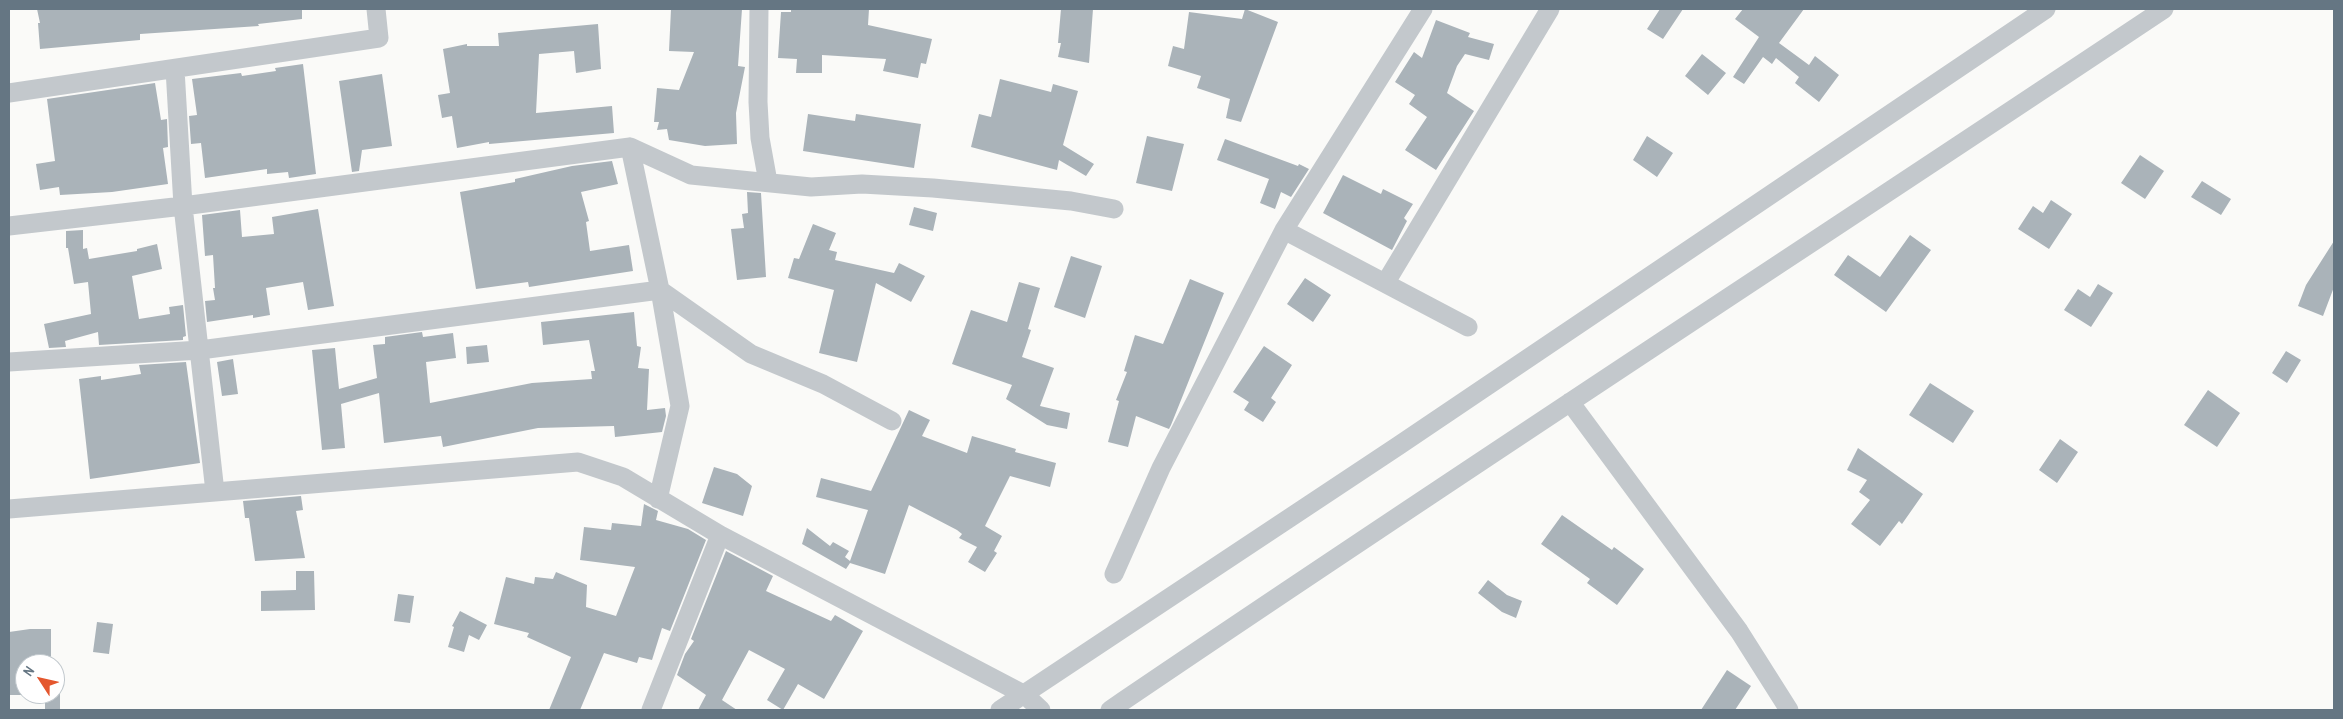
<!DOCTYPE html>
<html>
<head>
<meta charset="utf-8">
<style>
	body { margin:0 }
	#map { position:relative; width:2343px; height:719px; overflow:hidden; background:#fafaf8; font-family:"Archivo Narrow",sans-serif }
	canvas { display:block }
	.frame { position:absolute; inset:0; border:10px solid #657683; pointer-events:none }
	.north { position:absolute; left:15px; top:654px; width:50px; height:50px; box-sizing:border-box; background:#fff; border:1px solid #c1c8cd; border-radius:50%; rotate:305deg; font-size:14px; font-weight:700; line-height:20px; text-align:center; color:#657683 }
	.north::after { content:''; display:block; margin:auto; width:18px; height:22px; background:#e4572e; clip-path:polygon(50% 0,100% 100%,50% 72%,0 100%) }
</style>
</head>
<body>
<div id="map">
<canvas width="2343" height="719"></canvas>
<div class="frame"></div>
<div class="north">N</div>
</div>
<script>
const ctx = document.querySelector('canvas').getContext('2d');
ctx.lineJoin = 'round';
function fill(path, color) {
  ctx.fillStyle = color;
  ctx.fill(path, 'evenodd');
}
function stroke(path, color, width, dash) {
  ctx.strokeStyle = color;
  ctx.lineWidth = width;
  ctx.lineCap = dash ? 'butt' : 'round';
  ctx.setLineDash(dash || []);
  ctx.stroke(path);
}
fill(new Path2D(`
	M37,9H302V19L258,24L259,26L140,34V40L40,49L38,23H40Z
	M671,9H742L738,66L745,67L736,113L737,144L705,146L669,140L667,129L657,130L659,122H654L657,88L679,90L694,52L669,51Z
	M791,9H869L868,25L932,39L926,64L921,63L918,78L883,71L886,59L822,55V73H796L797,59L778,58L781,12H791Z
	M1061,9H1093L1089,63L1058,57L1061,43H1058Z
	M1245,9L1278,22L1241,122L1226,118L1230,99L1197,88L1201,76L1168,66L1173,46L1184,49L1189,12L1242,19Z
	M1660,9H1683L1663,39L1647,29Z
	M1743,9H1804L1779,43L1809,65L1815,56L1839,75L1819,102L1795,83L1799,77L1776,58L1772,64L1763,57L1744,84L1733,77L1759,37L1735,19Z
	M1436,20L1470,33L1468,37L1494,44L1489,60L1465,54L1457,66L1447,93L1474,111L1436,170L1405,150L1427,117L1409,104L1415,95L1395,82L1414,52L1422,58Z
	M598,24L601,69L576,73L574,51L539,54L536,113L612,106L614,133L489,144V142L457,148L452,116L442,118L438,95L450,93L443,49L467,44V46H499L498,33Z
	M1702,54L1726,73L1708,95L1685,76Z
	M303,64L316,174L289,178L288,172L267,174V169L205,178L201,143L191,144L189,116L197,115L192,79L241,73L242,76L276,71L275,68Z
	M382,74L392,146L362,150L359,171L352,172L339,81Z
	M1000,79L1051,92L1053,84L1078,91L1063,145L1094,164L1086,176L1059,160L1057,170L971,147L979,114L991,117Z
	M155,83L161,120L167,119L168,147L163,148L168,184L112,192L60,195L59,187L40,190L36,164L55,161L47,99Z
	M808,114L855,121L856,114L921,124L914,168L803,151Z
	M1147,136L1184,144L1172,191L1136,183Z
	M1647,136L1673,153L1657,177L1633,160Z
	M1225,139L1298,166L1299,164L1309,169L1291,197L1281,192L1275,209L1260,203L1269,179L1217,160Z
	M2140,155L2164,171L2145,199L2121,183Z
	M612,161L618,184L581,192L589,221L586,222L590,251L629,245L633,271L529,287L528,282L476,289L460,192L515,182V179L572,166Z
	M1343,175L1381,194L1383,189L1413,204L1404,218L1407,221L1392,250L1323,213Z
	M2202,181L2231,199L2221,215L2191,197Z
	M747,192L761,193L766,277L737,280L731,229L744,228L742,214L748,213Z
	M2051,200L2072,214L2049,249L2018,229L2033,206L2043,213Z
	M914,207L937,213L933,231L909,225Z
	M318,209L334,306L308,310L303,282L266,288L270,315L253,318V315L207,322L205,301L215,300L213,288H215L213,255L205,256L202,215L240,210L242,237L274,234L272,217Z
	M813,224L836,233L829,250L837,252L835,260L894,273L899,263L925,276L911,302L876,283L857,362L819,353L834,290L788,278L794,258L799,259Z
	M83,230V249L87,248L89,259L137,251V249L157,244L162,269L132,276L139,319L170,314L169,307L183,305L186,336L183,337V340L99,345L98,332L65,341L66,347L49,348L44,324L91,314L88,282L74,284L68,248H66V231Z
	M1910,235L1931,250L1886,312L1834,275L1848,255L1880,277Z
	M2334,241V287L2323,316L2298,306L2306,285Z
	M1071,256L1102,266L1085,318L1054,307Z
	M1305,278L1331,295L1313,322L1287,304Z
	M1190,279L1224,293L1171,425L1169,429L1136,416L1128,447L1108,442L1119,401L1116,400L1127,372L1124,371L1135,335L1163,344Z
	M1019,282L1040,288L1028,329L1031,330L1022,357L1054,368L1040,406L1070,413L1067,429L1047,425L1006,399L1012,385L952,364L971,310L1007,322Z
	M2098,284L2113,293L2091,327L2064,310L2078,289L2090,297Z
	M634,312L637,346L641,347L638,368L649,369L647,410L665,408L666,416L662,432L615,437L614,426L538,428L443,447L441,436L384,443L379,393L341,404L345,448L322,450L312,350L335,348L339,389L377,378L373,345L385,344V337L422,332L423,337L453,333L456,358L426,362L430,403L532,383L592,379L591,371H595L589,340L543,345L541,322Z
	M487,345L489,362L467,364L466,347Z
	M1264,346L1292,365L1271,398L1276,402L1263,422L1244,410L1249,402L1233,392Z
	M2286,351L2301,360L2287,383L2272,373Z
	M233,359L238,394L222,396L217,362Z
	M186,362L200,463L90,479L79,379L101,376V380L141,374L139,365Z
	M1930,383L1974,411L1953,443L1909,415Z
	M2208,390L2240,413L2217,447L2184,425Z
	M909,410L930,420L922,436L967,453L972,436L1006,446L1016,449L1015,452L1056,463L1050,487L1010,476L985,526L1002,536L994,551L997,553L985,572L968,562L977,547L959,538L962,534L957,530L909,505L885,574L850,563L846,569L802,544L807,528L830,546L833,542L849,551L845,557L850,561L868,510L816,497L821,478L871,491Z
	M2060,439L2078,452L2057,483L2039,470Z
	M1858,448L1923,494L1902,524L1899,521L1880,546L1851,524L1870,500L1859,492L1867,480L1847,470Z
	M714,467L737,474L752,486L743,516L702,503Z
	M301,496L303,510L296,511L305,558L255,561L249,518H245L243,501Z
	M644,504L658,511L656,520L688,529L706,540L670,631L662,628L652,660L639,657L637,663L604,653L580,710H549L571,657L527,637L529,633L494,624L506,577L534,584L535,577L553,579L556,572L587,585L586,607L616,616L635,567L580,560L584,527L611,530L612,523L641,526Z
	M1562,515L1612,550L1614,547L1644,569L1617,605L1587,583L1590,579L1541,544Z
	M726,551L773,576L766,591L831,621L835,615L863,631L824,699L798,684L783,710L767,700L785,669L749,650L722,700L737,710H698L706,695L677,675L685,654L694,641L691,639Z
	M296,571H314L315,610L261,611V591L296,590Z
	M1488,580L1507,595L1522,601L1516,618L1502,612L1478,593Z
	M398,594L414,596L410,623L394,621Z
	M460,611L487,625L479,640L469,635L464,652L448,647L454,627L452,626Z
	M97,622L113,624L109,654L93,652Z
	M30,629H51V664H25V695H9V632Z
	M1727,670L1751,686L1735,710H1701Z
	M45,694H60V710H45Z`), '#aab3b9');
stroke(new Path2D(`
	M759,9L758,102L760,138L768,182
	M175,69L183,206L215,492
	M9,93L379,38L376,9
	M630,147L660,290L680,406L658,499
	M9,226L183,206L630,147L691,175L811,187L862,184L933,188L1071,201L1114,209
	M1284,230L1468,327
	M1386,282L1550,9
	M9,362L200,350L660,290L751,354L823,384L892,421
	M1570,402L1739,631L1789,710
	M9,509L578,462L623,477L720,535L1025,695L1041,710
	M1114,574L1161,468L1284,230L1423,9
	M651,710L720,535
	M1000,710L1398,446L2046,9
	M1110,710C1459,473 1813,243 2164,9`), '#c3c8cc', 19);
</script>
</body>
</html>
